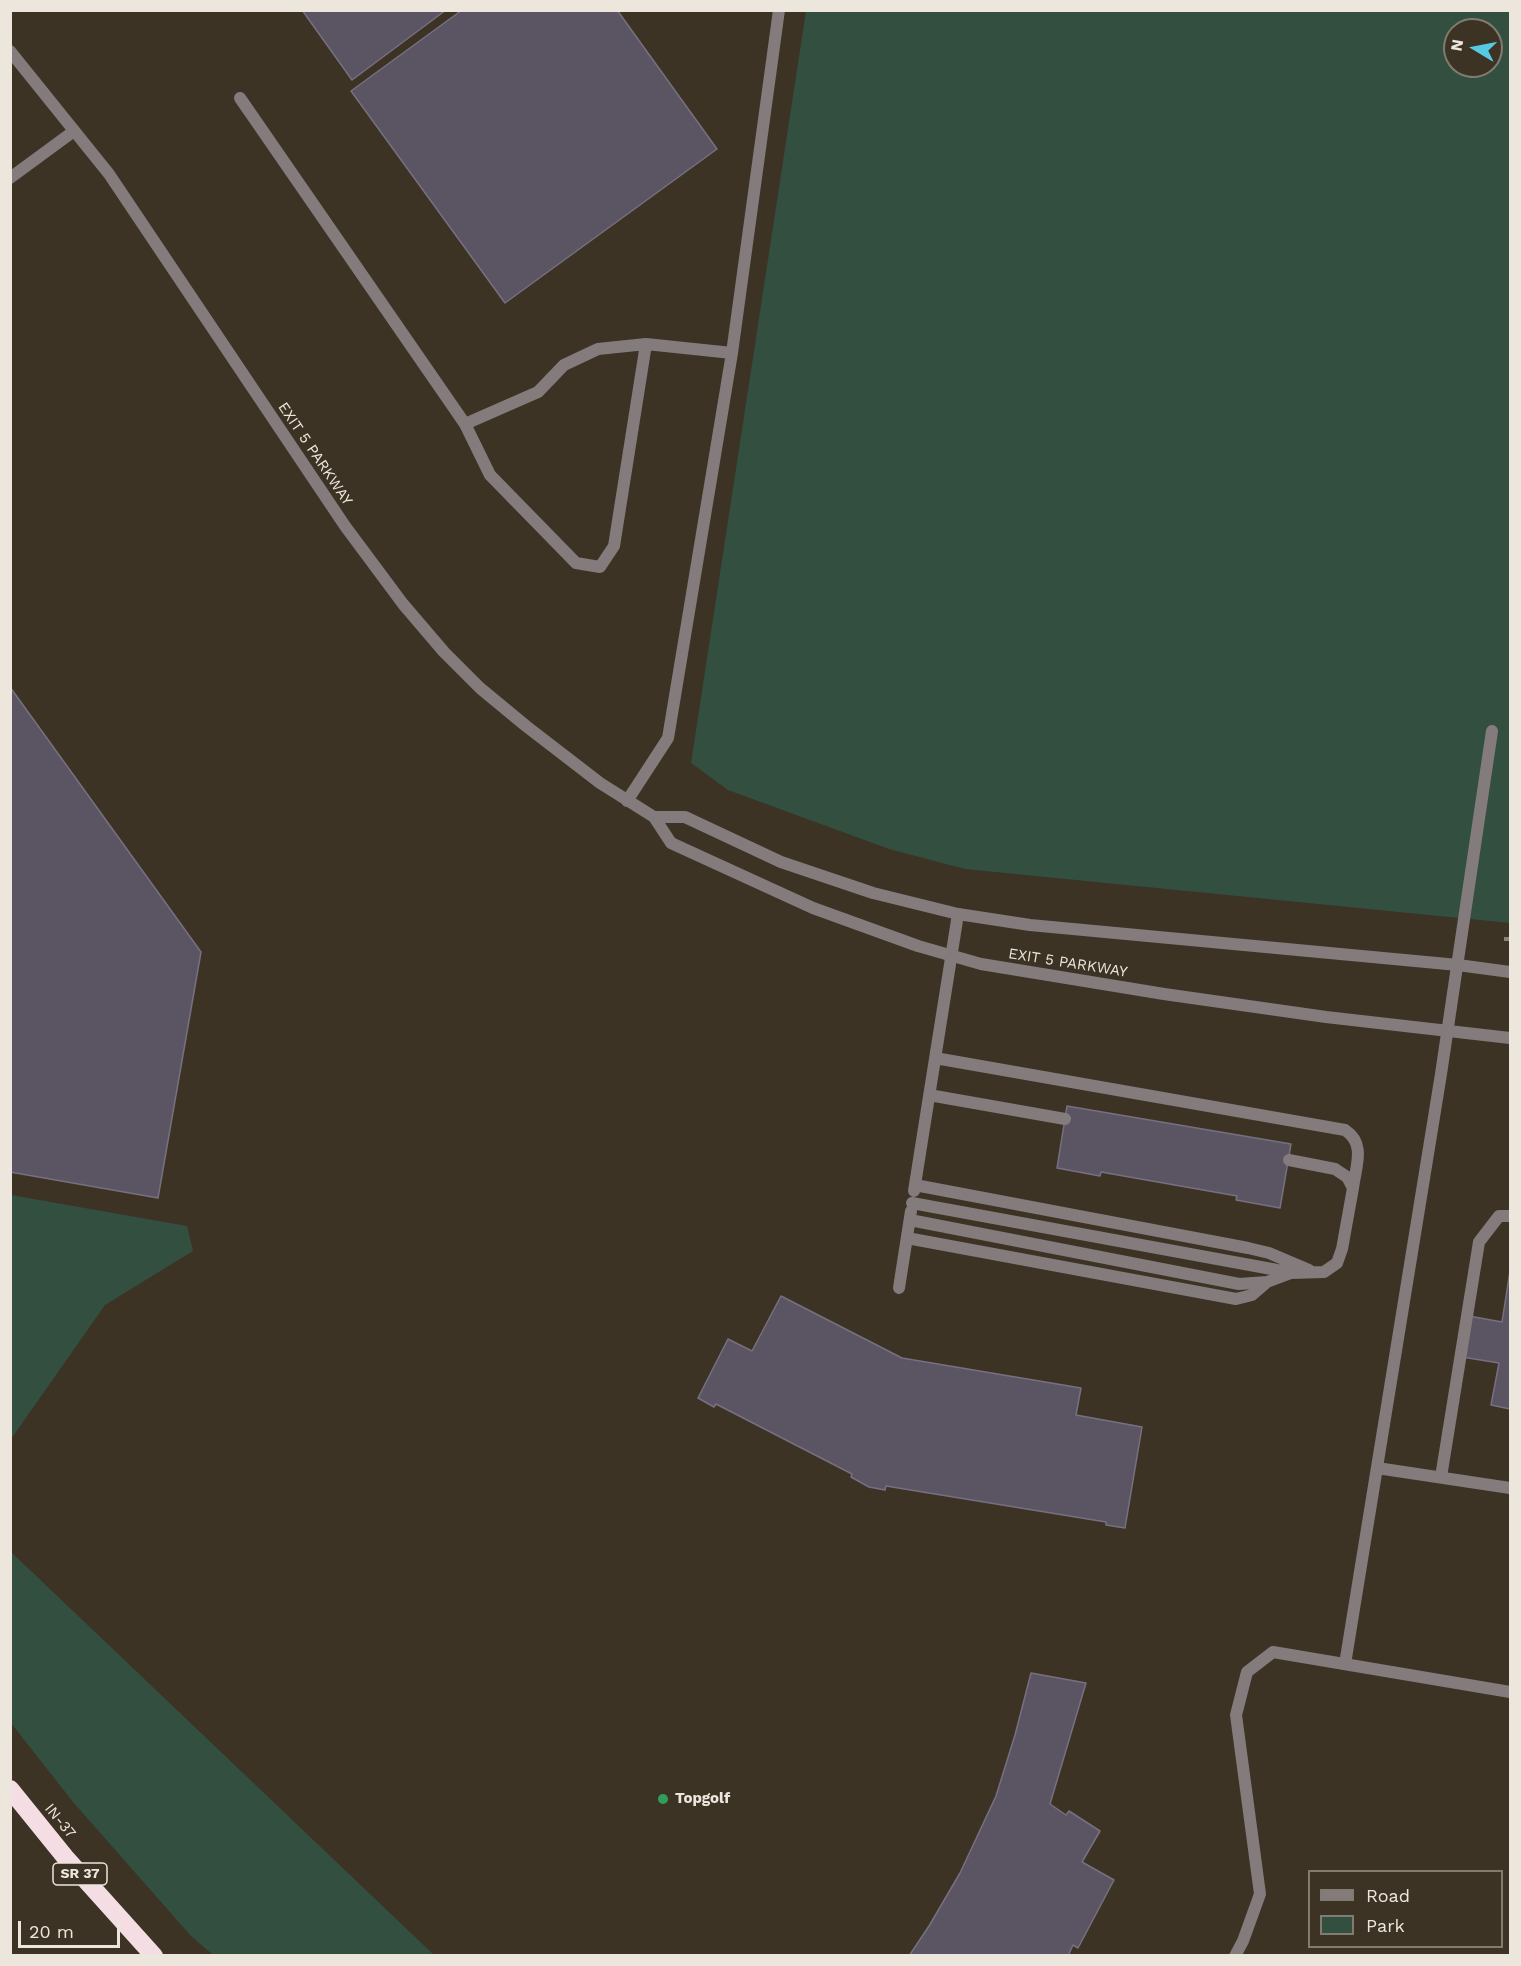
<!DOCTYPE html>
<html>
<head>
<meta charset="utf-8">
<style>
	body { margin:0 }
	#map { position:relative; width:1521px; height:1966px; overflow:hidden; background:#3c3325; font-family:"Work Sans",sans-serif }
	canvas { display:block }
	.frame { position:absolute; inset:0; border:12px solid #ece6dd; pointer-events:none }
	.legend { position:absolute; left:1308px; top:1870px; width:195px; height:78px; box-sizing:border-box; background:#3c3325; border:2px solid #827b6f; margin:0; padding:8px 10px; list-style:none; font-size:18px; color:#ece6dd }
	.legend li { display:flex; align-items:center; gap:12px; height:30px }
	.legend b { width:30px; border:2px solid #827b6f }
	.north { position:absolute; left:1443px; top:18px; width:60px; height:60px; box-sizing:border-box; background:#3c3325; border:2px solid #827b6f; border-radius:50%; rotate:280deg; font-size:16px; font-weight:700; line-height:24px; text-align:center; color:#ece6dd }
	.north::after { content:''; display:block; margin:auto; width:21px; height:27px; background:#58c9e3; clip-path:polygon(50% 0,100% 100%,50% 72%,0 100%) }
	.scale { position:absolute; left:18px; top:1921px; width:102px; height:27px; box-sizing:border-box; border:3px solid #ece6dd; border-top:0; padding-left:8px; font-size:18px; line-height:21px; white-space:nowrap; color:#ece6dd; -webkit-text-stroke:4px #3c3325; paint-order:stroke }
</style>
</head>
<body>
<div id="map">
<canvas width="1521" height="1966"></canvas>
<div class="frame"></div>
<ul class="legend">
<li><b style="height:8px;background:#847b7d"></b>Road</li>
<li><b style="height:16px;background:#334f40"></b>Park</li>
</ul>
<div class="north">N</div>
<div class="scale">20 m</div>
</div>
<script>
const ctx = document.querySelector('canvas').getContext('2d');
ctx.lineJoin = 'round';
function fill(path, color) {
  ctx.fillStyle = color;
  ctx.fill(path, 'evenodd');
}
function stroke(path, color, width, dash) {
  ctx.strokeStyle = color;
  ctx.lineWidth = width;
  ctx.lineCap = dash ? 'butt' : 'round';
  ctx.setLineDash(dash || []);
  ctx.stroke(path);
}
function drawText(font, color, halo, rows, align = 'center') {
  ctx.font = font + ' "Work Sans",sans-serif';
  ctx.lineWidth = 5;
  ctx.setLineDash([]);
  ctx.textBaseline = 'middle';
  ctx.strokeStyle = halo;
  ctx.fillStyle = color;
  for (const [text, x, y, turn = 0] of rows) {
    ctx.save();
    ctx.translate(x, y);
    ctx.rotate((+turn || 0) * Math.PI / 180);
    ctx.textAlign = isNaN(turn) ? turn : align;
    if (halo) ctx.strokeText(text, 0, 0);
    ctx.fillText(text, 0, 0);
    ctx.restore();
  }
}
fill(new Path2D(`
	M806,11H1510V923L965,869L889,849L728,790L691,763ZM1455,30H1491V66H1455Z
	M11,1195L187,1226L193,1251L105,1305L11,1439Z
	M10,1551L434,1955H213L191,1936L73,1802L11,1723Z`), '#334f40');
const building = new Path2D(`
	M302,10H446L352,80Z
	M462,10H617L717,149L505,303L351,91Z
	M10,687L201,952L158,1198L10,1172Z
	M1067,1106L1291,1144L1280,1208L1236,1200L1237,1196L1101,1172L1100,1176L1057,1168Z
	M1510,1271V1409L1491,1405L1499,1363L1462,1357L1469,1316L1502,1322Z
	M781,1296L902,1358L1081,1388L1076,1415L1142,1427L1125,1528L1106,1525V1522L886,1486L885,1490L869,1487L851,1477L852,1474L716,1404L714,1407L698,1398L728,1339L752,1351Z
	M1031,1673L1086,1683L1050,1804L1066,1815L1069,1811L1100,1831L1082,1862L1114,1880L1078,1948L1073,1945L1068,1956H909L929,1926L960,1873L996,1796L1015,1735Z`);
fill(building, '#5b5463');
stroke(building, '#777080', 1.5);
stroke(new Path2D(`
	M1504,939H1510`), '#8b8478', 4, [6, 3]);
stroke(new Path2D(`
	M240,98L465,424L538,392L564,365L598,349L646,344L732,353
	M10,178L74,131
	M465,424L490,475L576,563L600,567L614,546L646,344
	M627,801L668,738L732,353L779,10
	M935,1058L1345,1130C1366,1144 1356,1165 1353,1188
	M929,1095L1065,1119
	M915,1185L1248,1248L1269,1253L1309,1270
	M914,1191L958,914
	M912,1203L1288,1272
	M910,1220L1239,1284L1267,1282L1291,1273L1324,1272L1337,1263L1342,1249L1353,1188L1347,1177L1335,1169L1289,1160
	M907,1238L1236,1299L1252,1295L1267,1282
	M899,1288L911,1211
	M1377,1468L1510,1488
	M1441,1477L1479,1242L1499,1216H1510
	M1345,1664L1441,1074L1492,731
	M1235,1956L1243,1941L1260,1894L1236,1715L1247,1672L1273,1652L1510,1692`), '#847b7d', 12);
stroke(new Path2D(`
	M10,51L109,174L345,526L403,604L444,652L480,688L526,726L600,783L654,817L671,843L813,908L918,946L981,964L1164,994L1326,1017L1510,1038
	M654,817H685L781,862L873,893L958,914L1030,925L1458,965L1510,972`), '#847b7d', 12);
stroke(new Path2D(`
	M10,1789L65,1857L154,1956`), '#f4dde3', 18);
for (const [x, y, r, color] of [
	[663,1799,6,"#2e9e5b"]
]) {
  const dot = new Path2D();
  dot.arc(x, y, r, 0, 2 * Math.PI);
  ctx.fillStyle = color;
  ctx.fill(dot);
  stroke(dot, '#3c3325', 2);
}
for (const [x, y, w] of [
	[80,1874,54]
]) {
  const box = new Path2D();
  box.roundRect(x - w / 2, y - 11, w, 22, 4.5);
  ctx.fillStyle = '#3c3325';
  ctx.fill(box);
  stroke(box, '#ece6dd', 1.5);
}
drawText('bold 14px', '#ece6dd', null, [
	["SR 37",80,1874]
]);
drawText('15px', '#ece6dd', '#3c3325', [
	["EXIT 5 PARKWAY",315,454,56],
	["EXIT 5 PARKWAY",1068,963,9],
	["IN-37",60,1821,51]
]);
drawText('bold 15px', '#ece6dd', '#3c3325', [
	["Topgolf",675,1799]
], 'left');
</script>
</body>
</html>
